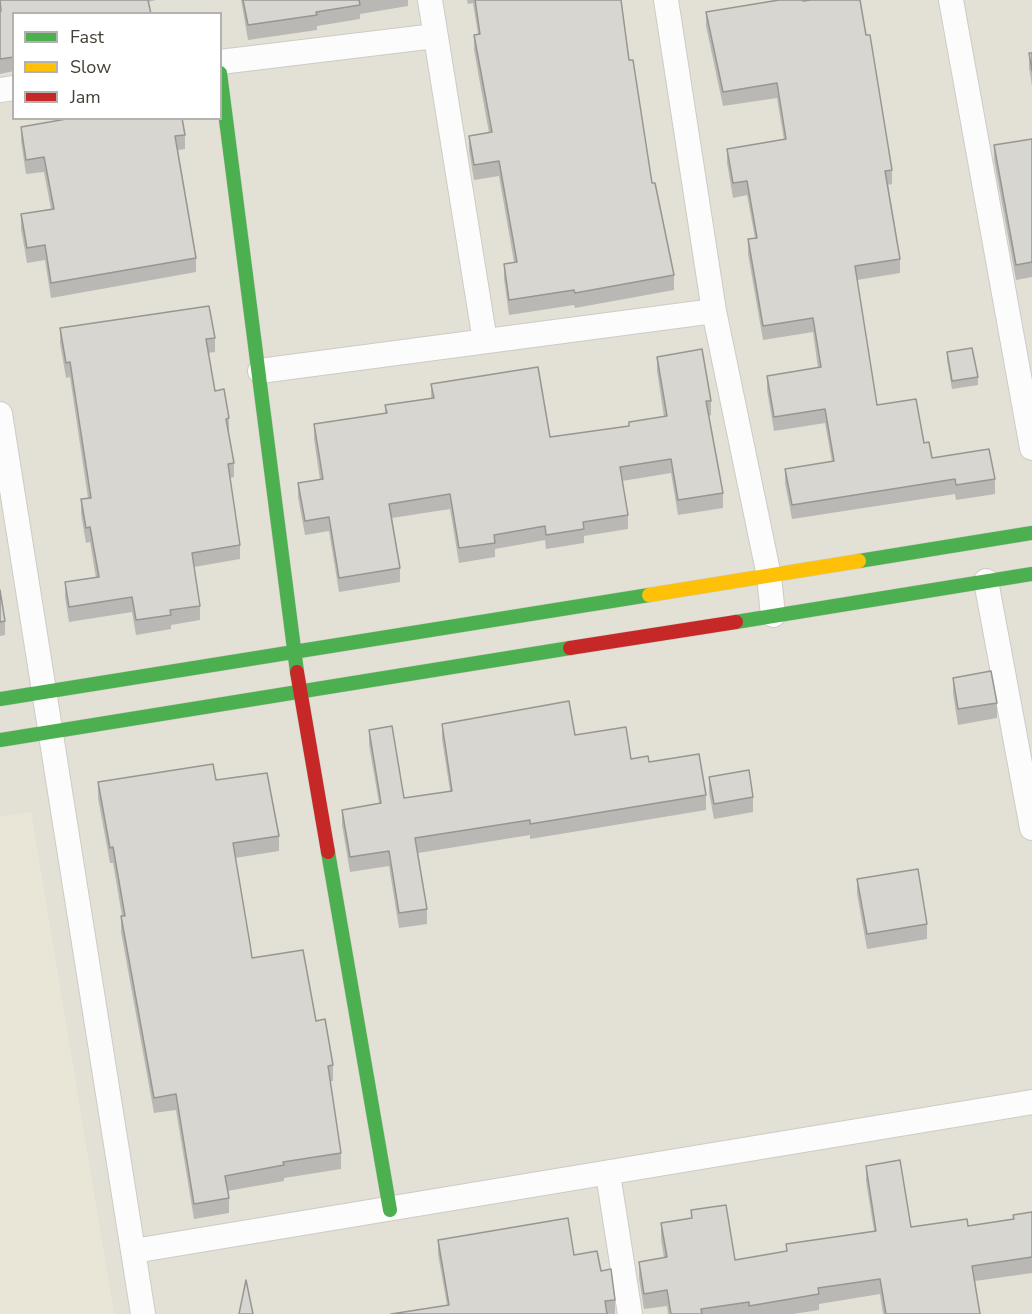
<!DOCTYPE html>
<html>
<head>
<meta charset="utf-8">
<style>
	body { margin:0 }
	#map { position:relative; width:1032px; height:1314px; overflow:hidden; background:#efeee8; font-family:"Nunito Sans",sans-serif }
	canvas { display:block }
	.legend { position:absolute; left:12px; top:12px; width:210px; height:108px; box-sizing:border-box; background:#fff; border:2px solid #b4b2ae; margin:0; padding:8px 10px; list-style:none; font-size:18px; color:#443f35 }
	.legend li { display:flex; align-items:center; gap:12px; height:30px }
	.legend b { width:30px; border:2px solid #b4b2ae }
</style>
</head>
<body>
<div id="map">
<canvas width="1032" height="1314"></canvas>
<ul class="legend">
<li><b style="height:8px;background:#4caf50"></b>Fast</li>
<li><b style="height:8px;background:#ffc107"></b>Slow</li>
<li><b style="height:8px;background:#c62828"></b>Jam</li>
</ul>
</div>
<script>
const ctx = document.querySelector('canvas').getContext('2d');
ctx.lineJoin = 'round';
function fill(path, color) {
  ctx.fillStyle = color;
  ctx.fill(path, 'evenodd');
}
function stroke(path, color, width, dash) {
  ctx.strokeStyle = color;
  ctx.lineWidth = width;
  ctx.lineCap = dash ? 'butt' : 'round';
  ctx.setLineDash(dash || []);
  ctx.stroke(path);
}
fill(new Path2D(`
	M0,0H1032V1314H0ZM14,14H220V118H14Z`), '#e3e0d6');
fill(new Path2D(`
	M31,812L114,1314H0V817Z`), '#e9e6d8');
const street = new Path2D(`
	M430,0L485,341
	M666,0L714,311L769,576L773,615
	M951,0L1032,448
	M220,62L435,36
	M0,90L14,88
	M260,371L714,311
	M0,414L143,1314
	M986,581L1032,828
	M608,1174L630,1314
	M134,1251L1032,1102`);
const fast = new Path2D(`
	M220,73L297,672
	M859,561L1032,533
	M736,622L1032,574
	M0,699L649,595
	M0,740L570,648
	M328,852L390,1210`);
const slow = new Path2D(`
	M649,595L859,561`);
const jam = new Path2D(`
	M570,648L736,622
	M297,672L328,852`);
stroke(street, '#cdcbc6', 26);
stroke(fast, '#cecbbf', 15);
stroke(slow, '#cecbbf', 15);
stroke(jam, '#cecbbf', 15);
stroke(street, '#fdfcfc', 24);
stroke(fast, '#4caf50', 14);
stroke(slow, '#ffc107', 14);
stroke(jam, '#c62828', 14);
fill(new Path2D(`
	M0,0H156L148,2L14,14V71L0,74Z
	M241,0H408V6L360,14V19L317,26V30L248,40Z
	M467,0H621L629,60L652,183L674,275V290L575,308L574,305L509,315L504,279V264L514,262L499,176L474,180L469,151V136L489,133L474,50V35L478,34L473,3L468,4Z
	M803,1L866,35L892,170V184L888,185L900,259V273L857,280L877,405L924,443L932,458L995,479V494L956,500L955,494L792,519L785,483V469L832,462L825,423L774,431L767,390V376L818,368L813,332L763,340L748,254V239L755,238L747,195L733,198L727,163V149L784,140L777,98L723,106L706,26V12Z
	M1029,53H1032V86L1029,68Z
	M21,127L185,135V149L178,150L196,258V272L51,298L45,260L27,263L21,229V214L51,209L44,172L26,174L21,141Z
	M1032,139V277L1016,280L994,160V145Z
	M60,328L215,338V352L208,353L215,391L229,418V433L234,463V477L230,478L240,545V559L194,567L200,606V620L171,625V629L136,635L132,612L69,622L65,597V582L96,578L90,542L86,543L81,514V499L88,498L70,377L66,378L60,343Z
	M947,352L978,377V385L952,389L947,360Z
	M657,357L711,401V415L709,416L723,493V508L678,515L671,473L622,481L628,515V529L584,536V543L546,549L545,540L495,549V557L459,563L450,509L392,518L400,568V582L339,592L329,531L305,535L298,497V483L320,480L314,439V424L385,414V405L431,398V384L550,437L629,426V422L664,417L657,371Z
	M0,590L5,621V635L0,636Z
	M953,678L997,703V718L958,725L953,693Z
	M442,724L575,735L631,759L649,762L706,795V810L530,839V835L418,853L427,909V924L399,928L389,866L350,872L342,825V810L379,803L369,745V730L404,798L450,791L442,739Z
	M709,777L753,797V812L714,819L709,792Z
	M216,780L279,836V851L235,858L252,958L316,1021L333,1065V1081H330L341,1153V1169L284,1178V1181L227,1191L229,1198V1213L194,1219L176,1110L154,1113L121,932V916H122L113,863H110L98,798V782Z
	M857,879L927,924V939L867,949L857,894Z
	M866,1166L911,1227L968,1226L1013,1219V1215L1032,1212V1273L975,1281L980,1314H883L880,1294L819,1304V1310L793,1314H668L667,1306L644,1309L639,1278V1262L664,1258L661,1239V1223L691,1218V1210L735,1260L786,1251V1244L874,1231L866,1181Z
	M438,1240L574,1255L601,1271L615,1300V1314H391L447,1305L438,1254Z`), '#bab8b4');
const building = new Path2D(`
	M0,0H148L151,14H14V57L0,59V11H1Z
	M243,0H359L360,5L316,12L317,15L248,25Z
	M475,0H621L629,60H633L652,183H655L674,275L575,293L574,290L509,300L504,264L517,262L499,161L474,165L469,136L492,132L474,35L480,34Z
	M779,0H803V1L811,0H860L866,35H870L892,170L885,171L900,259L855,266L877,405L916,399L924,443L929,442L932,458L989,449L995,479L956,485L955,479L792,505L785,469L834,461L825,409L774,417L767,376L821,367L813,318L763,326L748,239L757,238L747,181L733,183L727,149L786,139L777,83L723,92L706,12Z
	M1029,53H1032V71Z
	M72,118H182L185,135L175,136L196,258L51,283L45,245L27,248L21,214L54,209L44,157L26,160L21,127Z
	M1032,139V262L1016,265L994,145Z
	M209,306L215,338L206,339L215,391L224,389L229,418L226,419L234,463L228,464L240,545L192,553L200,606L170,610L171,615L136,620L132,597L69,607L65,582L99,577L90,527L86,528L81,499L91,498L70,362L66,363L60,328Z
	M972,348L978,377L952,381L947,352Z
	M702,349L711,401H706L723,493L678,500L671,459L620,467L628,515L583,522L584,529L546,535L545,526L494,535L495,543L459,548L450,494L389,504L400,568L339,578L329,517L305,521L298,483L323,479L314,424L387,413L385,405L434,398L431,384L538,367L550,437L629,426V422L667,416L657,357Z
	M0,590L5,621L0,622Z
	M991,671L997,703L958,709L953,678Z
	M569,701L575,735L626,727L631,759L648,756L649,762L699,754L706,795L530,824V820L415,838L427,909L399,913L389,851L350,857L342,810L381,803L369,730L392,726L404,798L452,791L442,724Z
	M213,764L216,780L267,773L279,836L233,843L250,944L252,958L303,950L316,1021L325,1019L333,1065L328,1066L341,1153L283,1162L284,1165L225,1176L229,1198L194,1204L176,1094L154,1098L121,916H125L113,847L110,848L98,782Z
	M749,770L753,797L714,804L709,777Z
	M918,869L927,924L867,934L857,879Z
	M900,1160L911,1227L967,1219L968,1226L1014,1219L1013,1215L1032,1212V1257L972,1266L980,1314H886L880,1279L818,1288L819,1294L749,1306V1302L701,1309L702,1314H671L667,1290L644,1294L639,1262L667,1257L661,1223L692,1218L691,1210L726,1205L735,1260L787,1251L786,1244L876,1231L866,1166Z
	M568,1218L574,1255L597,1251L601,1271L611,1269L615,1300L605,1301L607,1314H391L449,1305L438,1240Z
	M246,1280L253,1314H239Z`);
fill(building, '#d8d6d1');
stroke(building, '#979692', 1.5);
</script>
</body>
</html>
